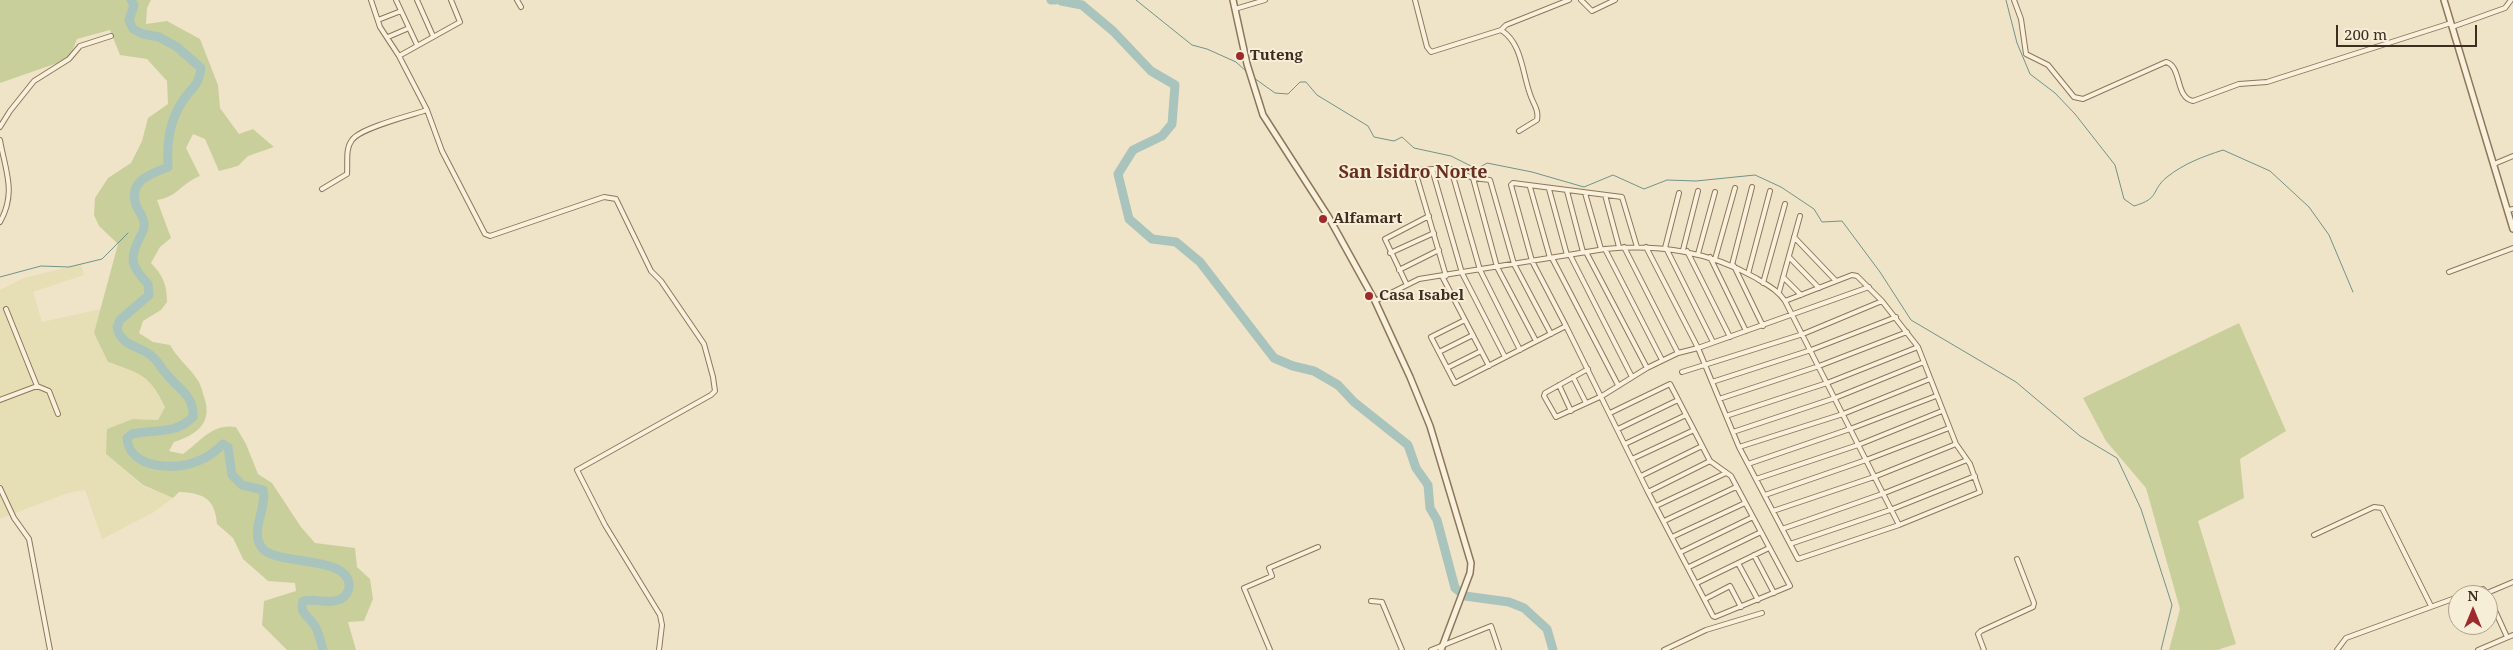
<!DOCTYPE html>
<html>
<head>
<meta charset="utf-8">
<style>
	body { margin:0 }
	#map { position:relative; width:2513px; height:650px; overflow:hidden; background:#f0e4c8; font-family:"Noto Serif",serif }
	canvas { display:block }
	.north { position:absolute; left:2448px; top:585px; width:50px; height:50px; box-sizing:border-box; background:#f7eed8; border:1px solid #ada18e; border-radius:50%; rotate:0deg; font-size:14px; font-weight:700; line-height:20px; text-align:center; color:#3d2e20 }
	.north::after { content:''; display:block; margin:auto; width:18px; height:22px; background:#9e2a2b; clip-path:polygon(50% 0,100% 100%,50% 72%,0 100%) }
	.scale { position:absolute; left:2336px; top:25px; width:141px; height:22px; box-sizing:border-box; border:2px solid #3d2e20; border-top:0; padding-left:6px; font-size:15px; line-height:18px; white-space:nowrap; color:#3d2e20; -webkit-text-stroke:4px #f7eed8; paint-order:stroke }
</style>
</head>
<body>
<div id="map">
<canvas width="2513" height="650"></canvas>
<div class="north">N</div>
<div class="scale">200 m</div>
</div>
<script>
const ctx = document.querySelector('canvas').getContext('2d');
ctx.lineJoin = 'round';
function fill(path, color) {
  ctx.fillStyle = color;
  ctx.fill(path, 'evenodd');
}
function stroke(path, color, width, dash) {
  ctx.strokeStyle = color;
  ctx.lineWidth = width;
  ctx.lineCap = dash ? 'butt' : 'round';
  ctx.setLineDash(dash || []);
  ctx.stroke(path);
}
function drawText(font, color, halo, rows, align = 'center') {
  ctx.font = font + ' "Noto Serif",serif';
  ctx.lineWidth = 4;
  ctx.setLineDash([]);
  ctx.textBaseline = 'middle';
  ctx.strokeStyle = halo;
  ctx.fillStyle = color;
  for (const [text, x, y, turn = 0] of rows) {
    ctx.save();
    ctx.translate(x, y);
    ctx.rotate((+turn || 0) * Math.PI / 180);
    ctx.textAlign = isNaN(turn) ? turn : align;
    if (halo) ctx.strokeText(text, 0, 0);
    ctx.fillText(text, 0, 0);
    ctx.restore();
  }
}
fill(new Path2D(`
	M81,264L84,275L33,292L42,322L101,309L94,333L108,362L135,371L153,384L165,407L158,420L133,419L106,454L143,486L173,498L154,512L102,539L85,490L68,493L0,519V290L24,278Z`), '#e6deb5');
fill(new Path2D(`
	M0,0H151L147,8L146,24L167,21L200,39L218,85L220,108L239,134L253,129L274,147L248,156L238,166L219,171L205,139L193,134L186,148L200,176C180,184 178,197 157,200L171,238L160,247L151,263C163,275 167,285 167,302L161,310L143,321L139,333L153,342L170,345C178,359 189,367 197,379C200,383 202,389 203,394C214,421 199,434 174,442L169,451L183,454C201,441 212,423 236,427L246,444L258,474L272,483L301,527L315,543L355,548L357,567L370,579L373,599L364,621L348,622L356,650H287L262,625L264,601L296,591L295,583L268,581L243,559L233,538L217,524C215,498 203,493 179,492L173,498L143,485L106,454L107,429L133,419L158,420L165,407C149,374 141,374 108,362L94,333L118,244L99,226L94,215L95,198L108,178L131,163L142,141L148,118L168,104L167,81L147,59L120,55L110,30L77,39L69,59L0,83Z
	M2239,323L2286,431L2240,459L2244,498L2198,521L2236,644L2217,650H2169L2180,609L2146,488L2106,441L2083,398Z`), '#c9cf9b');
stroke(new Path2D(`
	M1136,0L1192,45L1207,49L1236,62L1247,72
	M2006,0L2017,43L2030,74L2055,93L2075,114L2115,165L2124,199L2134,206C2161,198 2150,191 2167,177C2185,163 2202,157 2223,150L2270,171L2309,207L2329,235L2353,292
	M1254,78L1275,93L1288,94L1300,82H1306L1317,95L1368,126L1374,137L1394,141L1402,137L1414,148L1451,156L1477,169L1487,163L1532,172L1584,187L1613,175L1644,189L1667,180L1696,181L1755,175L1781,187L1814,209L1822,222L1842,221L1880,272L1911,320L2016,382L2080,436L2117,458L2141,509L2172,605L2161,650
	M0,277L41,266L69,267L102,259L128,233`), '#6f938a', 1);
stroke(new Path2D(`
	M131,0L134,5L129,20L133,29L143,34L159,37L177,47L201,68C200,83 192,88 184,99C169,120 167,142 168,167C150,174 128,181 136,205C138,210 144,218 144,223C145,227 142,234 140,237C128,260 132,267 148,284L149,295L120,320L117,327C121,348 141,345 154,358C159,363 163,371 168,376C180,390 194,396 193,417C175,435 155,429 132,434L127,438C129,470 179,471 200,460C209,457 217,450 223,444L228,447L232,475L242,485L263,490C268,508 248,532 263,549C279,566 351,555 349,587C349,591 345,597 341,599C329,605 315,598 303,601C299,614 309,616 315,626C319,633 321,642 323,650
	M1051,0H1055
	M1061,1L1082,5L1113,31L1151,71L1175,85L1172,124L1162,136L1133,150L1118,174L1129,219L1152,239L1176,242L1200,262L1274,358L1293,366L1314,371L1338,385L1354,402L1408,445L1416,468L1428,485L1430,508L1437,520L1455,588L1465,596L1509,602L1524,608L1547,629L1553,650`), '#a9c4bc', 9);
const minor = new Path2D(`
	M371,0L380,27L399,56L427,110L442,151L485,234L490,236L604,197L616,199L651,271L661,281L704,344L713,377L715,391L711,395L577,470L605,525L660,615L662,625L659,650
	M396,0L417,45
	M417,0L433,36
	M517,0L521,7
	M1415,0L1427,47L1431,52L1501,30L1506,25L1569,0
	M1581,0L1592,11L1615,0
	M2014,0L2021,19L2026,54L2048,65L2074,97L2083,99L2166,62C2182,66 2175,98 2193,101L2239,84L2267,82L2451,23
	M1235,9L1265,0
	M378,20L401,11
	M2452,27L2505,8L2511,0
	M1501,30C1522,43 1522,72 1530,94C1533,104 1539,109 1537,120L1519,131
	M388,37L409,28
	M399,56L460,22L451,0
	M0,127L10,111L34,81L69,59L80,46L111,36
	M0,140C5,170 17,192 0,222
	M2494,164L2513,156
	M1432,169L1462,273L1505,357
	M1451,169L1480,270L1520,350
	M1473,178L1497,267L1536,341
	M1530,187L1550,258
	M322,189L347,174C348,162 345,149 352,140C360,128 412,115 427,110
	M1549,189L1567,255
	M1567,191L1583,252
	M1585,193L1601,249
	M1605,195L1619,247
	M2508,210L2513,209
	M1794,237L1836,281
	M1646,247L1698,348L1869,287
	M1665,248L1679,193
	M1666,248L1713,342
	M1605,249L1662,360
	M1683,250L1698,191
	M1687,251L1730,337
	M1586,252L1647,368L1678,353
	M1390,253L1434,233
	M1698,254L1715,192
	M1570,255L1632,377
	M1710,257L1746,331
	M1789,257L1819,288
	M1552,258L1618,385
	M1715,259L1735,188
	M1732,265L1752,187
	M1734,266L1763,326
	M1399,270L1439,250
	M2449,272L2513,248
	M1748,274L1770,191
	M1442,276L1489,366
	M1446,276L1416,174L1419,170L1447,168L1473,178L1490,180L1514,264L1551,334
	M1783,277L1801,295
	M1406,283L1385,239L1429,216
	M1763,283L1785,204
	M1779,292L1800,216
	M1375,301L1419,279L1605,249C1659,244 1708,251 1756,278C1767,285 1778,290 1785,301L1899,525L1798,559L1739,447L1698,348L1678,353L1624,247
	M1785,301L1852,275L1857,276L1882,301L1918,347L1956,444L1970,464L1980,492L1899,525
	M1465,320L1431,337L1455,383L1566,326L1532,261L1511,185L1513,183L1622,197L1637,247
	M1566,326L1648,492L1713,616L1715,617L1790,586L1731,476L1710,461L1670,384L1610,413
	M1439,352L1473,335
	M1447,368L1481,351
	M1588,369L1545,393L1544,396L1556,417L1602,396L1647,368
	M1682,372L1803,334L1882,301
	M1573,377L1586,403
	M1712,382L1811,350L1896,317
	M1559,385L1571,411
	M37,386L49,391L58,414
	M1719,399L1819,366L1907,332
	M0,400L37,386L6,309
	M1726,416L1827,383L1918,347
	M1618,429L1678,400
	M1733,432L1835,398L1924,362
	M1625,444L1686,415
	M1739,447L1843,414L1930,379
	M1632,459L1694,430
	M1748,464L1850,429L1936,396
	M1641,476L1702,446
	M1756,479L1858,445L1942,411
	M0,488L14,518L29,539L50,650
	M1648,492L1710,461
	M1765,495L1866,460L1949,428
	M1656,506L1726,473
	M1773,511L1874,477L1956,444
	M1664,521L1736,487
	M1782,529L1882,494L1967,460
	M2314,535L2374,507L2382,508L2431,606
	M1672,537L1745,503
	M1790,544L1890,510L1975,476
	M1681,552L1753,517
	M1754,555L1774,593
	M1738,563L1758,600
	M1689,567L1761,532
	M1697,583L1769,548
	M2487,593L2507,637
	M2464,595L2483,589L2487,593L2513,582
	M1705,599L1730,586L1741,607
	M1371,601L1382,602L1402,650
	M1270,650L1244,588L1272,576L1269,568L1318,547
	M1431,650L1491,626L1499,650
	M1664,650L1706,630L1762,613
	M1984,650L1978,634L1981,631L2033,607L2034,603L2017,559
	M2337,650L2346,638L2458,597
	M2478,650L2513,635`);
const tertiary = new Path2D(`
	M1233,0L1247,64L1263,115L1328,216L1375,301L1410,377L1430,426L1471,563L1470,573L1441,650
	M2444,0L2513,229`);
stroke(minor, '#8d765c', 6);
stroke(tertiary, '#8d765c', 8);
stroke(minor, '#faf1dc', 4);
stroke(tertiary, '#faf1dc', 5);
for (const [x, y, r, color] of [
	[1240,56,5,"#9e2a2b"],
	[1323,219,5,"#9e2a2b"],
	[1369,296,5,"#9e2a2b"]
]) {
  const dot = new Path2D();
  dot.arc(x, y, r, 0, 2 * Math.PI);
  ctx.fillStyle = color;
  ctx.fill(dot);
  stroke(dot, '#f7eed8', 2);
}
drawText('bold 15px', '#3d2e20', '#f7eed8', [
	["Tuteng",1250,56],
	["Alfamart",1333,219],
	["Casa Isabel",1379,296]
], 'left');
drawText('bold 18px', '#6b2e1e', '#f7eed8', [
	["San Isidro Norte",1413,173]
]);
</script>
</body>
</html>
